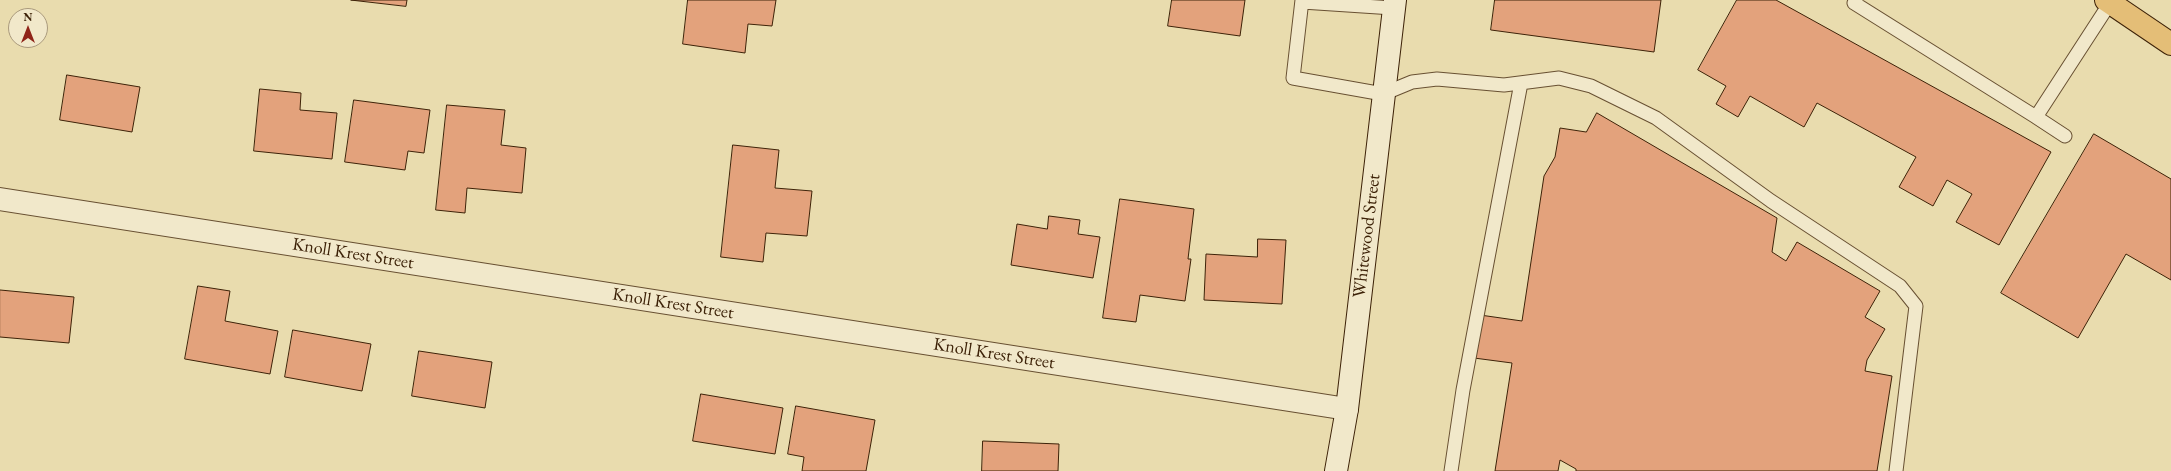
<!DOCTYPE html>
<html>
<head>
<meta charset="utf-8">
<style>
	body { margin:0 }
	#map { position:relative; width:2171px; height:471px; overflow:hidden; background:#e9dcae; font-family:"EB Garamond",serif }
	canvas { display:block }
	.north { position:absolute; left:8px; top:8px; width:40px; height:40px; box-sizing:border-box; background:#f1e8ca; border:1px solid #a9997c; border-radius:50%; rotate:0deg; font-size:11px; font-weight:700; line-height:16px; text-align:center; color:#3d2208 }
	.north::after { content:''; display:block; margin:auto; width:14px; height:18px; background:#8f2418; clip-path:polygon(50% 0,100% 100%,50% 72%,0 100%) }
</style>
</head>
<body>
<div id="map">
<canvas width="2171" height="471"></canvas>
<div class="north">N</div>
</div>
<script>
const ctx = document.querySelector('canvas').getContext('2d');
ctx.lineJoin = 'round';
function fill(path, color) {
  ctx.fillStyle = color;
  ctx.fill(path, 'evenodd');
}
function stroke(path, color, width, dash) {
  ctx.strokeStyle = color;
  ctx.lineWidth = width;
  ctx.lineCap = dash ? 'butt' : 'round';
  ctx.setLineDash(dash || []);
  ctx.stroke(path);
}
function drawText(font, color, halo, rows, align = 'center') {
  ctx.font = font + ' "EB Garamond",serif';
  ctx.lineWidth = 4;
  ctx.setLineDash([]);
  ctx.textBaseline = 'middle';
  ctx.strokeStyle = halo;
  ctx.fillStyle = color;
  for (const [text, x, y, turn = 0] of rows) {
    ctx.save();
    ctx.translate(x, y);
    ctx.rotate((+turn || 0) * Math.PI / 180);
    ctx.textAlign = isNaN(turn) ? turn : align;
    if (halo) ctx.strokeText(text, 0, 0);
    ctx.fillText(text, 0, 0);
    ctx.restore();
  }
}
const building = new Path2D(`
	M351,0H407L406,6Z
	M688,0H776L772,26L748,24L745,53L683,44Z
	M1172,0H1245L1240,36L1168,26Z
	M1495,0H1661L1654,52L1491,30Z
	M1737,0H1776L2051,152L1999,245L1956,222L1972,194L1947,180L1933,206L1899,187L1916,157L1817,103L1804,127L1750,96L1738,117L1716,104L1726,86L1698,70Z
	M67,75L140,87L132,132L60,120Z
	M260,89L301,93L300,110L337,113L332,159L254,151Z
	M354,100L430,110L424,153L408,151L405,170L345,162Z
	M447,105L505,110L501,145L526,148L522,193L467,188L465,213L436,210Z
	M1597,113L1777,218L1772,252L1786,261L1797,242L1880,291L1865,317L1885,329L1867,360L1865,371L1892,376L1877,471H1576V469L1560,460L1558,471H1495L1512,363L1474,358L1480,315L1522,321L1544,176L1555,157L1560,128L1586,132Z
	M2094,134L2171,179V280L2126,254L2078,338L2001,293Z
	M733,145L779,150L775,188L812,191L807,236L766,233L763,262L721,257Z
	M1120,199L1194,209L1188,259H1191L1185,301L1140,295L1136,322L1103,318Z
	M1049,216L1080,220L1078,234L1100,237L1093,278L1011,265L1017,224L1047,229Z
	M1258,239L1286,240L1282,304L1204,300L1206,254L1257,257Z
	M198,286L230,291L225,321L278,331L270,374L185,359Z
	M0,290L74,297L69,343L0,337Z
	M293,330L371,344L362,391L285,377Z
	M419,351L492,362L485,408L412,396Z
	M701,394L783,408L775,454L693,441Z
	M796,406L875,420L866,471H802L804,457L788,454Z
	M983,441L1059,444L1058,471H982Z`);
fill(building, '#e3a27c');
stroke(building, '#3d2208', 1);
const lane = new Path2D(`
	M1302,0L1293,78L1383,94L1412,82L1437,79L1504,85L1559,78L1591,86L1656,118L1771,201L1900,286L1916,306L1896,471
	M1856,0L1854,3L2036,117L2110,3
	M1302,2L1393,8
	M2036,117L2065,136
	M1451,471L1463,390L1521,83`);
const street = new Path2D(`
	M0,199L1347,409`);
const secondary = new Path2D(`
	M1336,471L1347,409L1395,0`);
const primary = new Path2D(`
	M2106,0L2171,44`);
stroke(lane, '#685032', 15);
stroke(street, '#685032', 24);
stroke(secondary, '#3d2208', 24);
stroke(primary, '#3d2208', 24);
stroke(lane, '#f1e8ca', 13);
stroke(street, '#f1e8ca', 22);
stroke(secondary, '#f1e8ca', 22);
stroke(primary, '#e4be77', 22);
drawText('18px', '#3d2208', '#f1e8ca', [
	["Whitewood Street",1367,236,-83],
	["Knoll Krest Street",353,254,9],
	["Knoll Krest Street",673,304,9],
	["Knoll Krest Street",994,354,9]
]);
</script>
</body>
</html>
